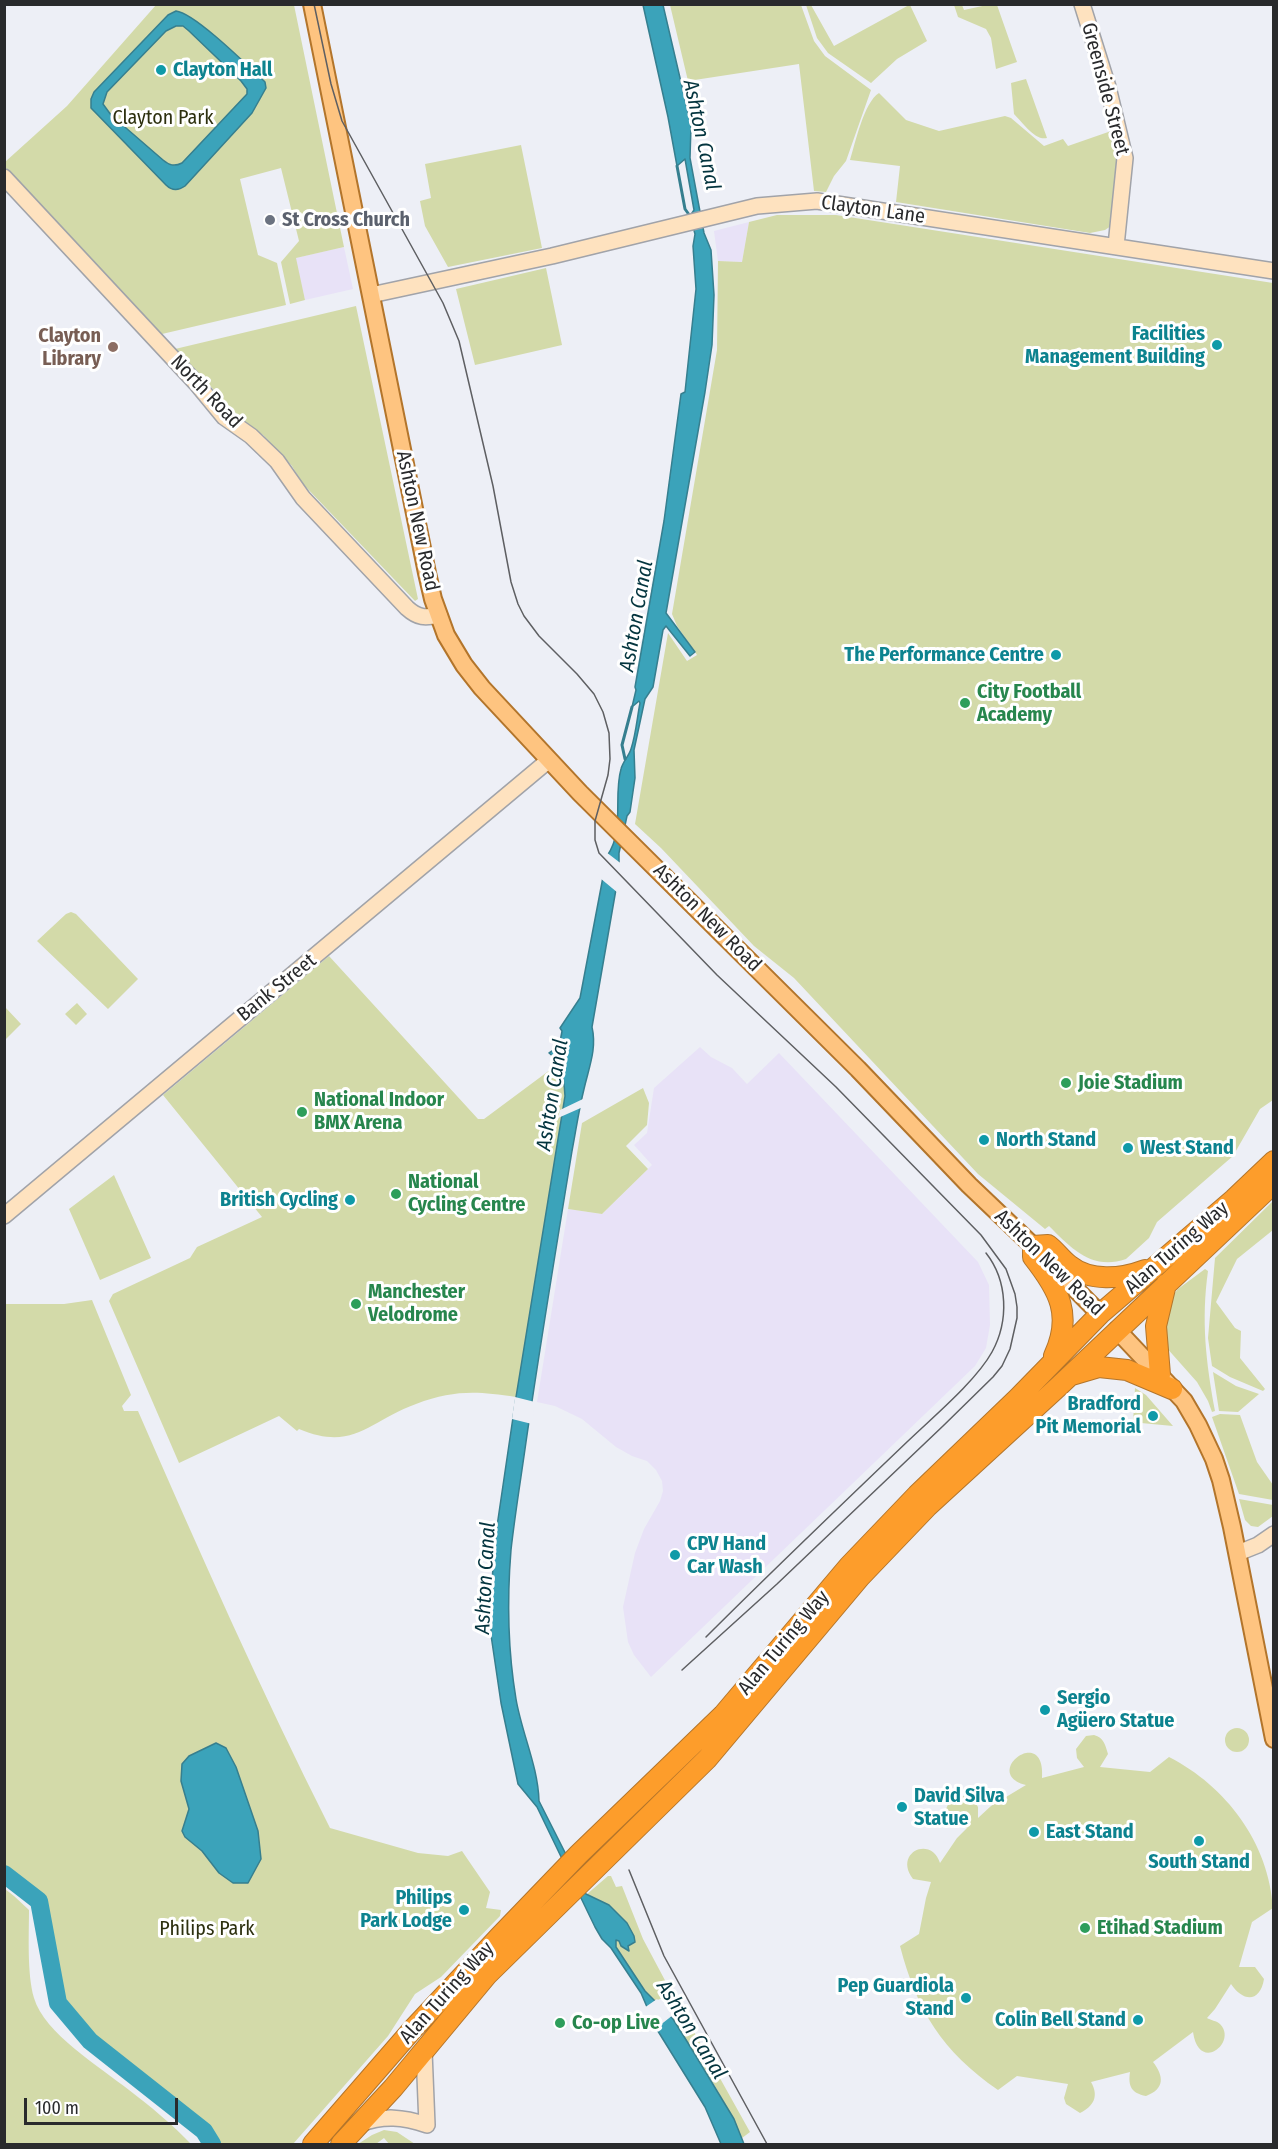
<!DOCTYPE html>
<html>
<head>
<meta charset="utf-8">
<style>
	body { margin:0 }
	#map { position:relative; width:1278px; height:2149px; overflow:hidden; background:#edeff6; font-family:"Fira Sans Condensed",sans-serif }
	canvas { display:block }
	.frame { position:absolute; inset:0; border:6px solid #292a2c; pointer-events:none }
	.scale { position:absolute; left:24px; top:2098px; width:154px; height:27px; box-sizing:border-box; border:3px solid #292a2c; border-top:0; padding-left:8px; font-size:18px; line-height:21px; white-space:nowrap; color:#292a2c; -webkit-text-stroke:4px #fff; paint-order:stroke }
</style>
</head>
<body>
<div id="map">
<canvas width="1278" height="2149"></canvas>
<div class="frame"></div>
<div class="scale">100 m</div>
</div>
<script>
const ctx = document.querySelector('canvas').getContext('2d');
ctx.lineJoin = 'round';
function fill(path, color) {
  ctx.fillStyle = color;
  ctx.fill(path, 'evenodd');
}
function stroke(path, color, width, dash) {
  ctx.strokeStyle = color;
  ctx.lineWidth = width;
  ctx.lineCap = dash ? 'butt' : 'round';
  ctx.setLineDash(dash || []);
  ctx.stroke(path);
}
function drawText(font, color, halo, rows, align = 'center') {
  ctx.font = font + ' "Fira Sans Condensed",sans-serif';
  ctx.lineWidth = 6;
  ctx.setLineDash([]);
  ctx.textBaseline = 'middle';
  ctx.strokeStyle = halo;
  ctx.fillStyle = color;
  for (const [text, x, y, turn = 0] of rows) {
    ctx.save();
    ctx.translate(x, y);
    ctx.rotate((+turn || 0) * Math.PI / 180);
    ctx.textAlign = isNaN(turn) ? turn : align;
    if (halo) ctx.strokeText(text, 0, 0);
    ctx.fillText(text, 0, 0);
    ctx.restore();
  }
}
fill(new Path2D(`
	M749,222L742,262L718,261L714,231Z
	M344,247L353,289L305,300L295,258Z
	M700,1047L711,1057L732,1068L747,1084L779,1053L978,1262L989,1285L990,1325L986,1348L975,1366L651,1677L634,1655L628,1642L623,1607L635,1553L644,1529L660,1501L663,1491L662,1481L656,1470L647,1461L632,1456L616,1447L582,1419L555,1406L537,1402L568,1209L602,1214L652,1165L634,1145L647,1133L654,1088Z`), '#e8e2f7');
fill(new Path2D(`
	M156,5H294L344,247L296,258L305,300L290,304L281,262L299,241L281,168L240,179L258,255L277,263L286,305L162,334L5,167V162L67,106Z
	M670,5H801L814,41L825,56L871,90L846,161L834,176L826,192L814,191L799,64L688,81Z
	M806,5H811L834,46L909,5H910L927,41L897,59L871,83L828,53L817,38Z
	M954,5H962L964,10L987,5H997L1017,62L996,69L991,38L986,29L958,17Z
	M1026,79L1047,138C1035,141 1023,123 1014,114L1011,83Z
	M879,93L906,120L939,131L1005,116L1011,118L1044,146L1063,139L1068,146L1114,130L1119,151L1111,226L1105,230L1090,233L896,202L900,166L850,160C855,144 864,102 879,93Z
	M521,145L542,248L448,267L425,226L420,201L431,198L425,164Z
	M777,215H836L1273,283V1100L1260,1109L1233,1156L1157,1222L1149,1238L1126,1259C1092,1271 1071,1248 1049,1226L1045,1229L978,1174L794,978L754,946L661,848L635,824L668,633L687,661L697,655L677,626L672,614L717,350L718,261L742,262L749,222Z
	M546,268L562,345L475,365L456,289Z
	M356,306L418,599L415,601L302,483L292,466L263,435L247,425L175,349Z
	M71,912L76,914L138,979L108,1009L37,941L66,914Z
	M329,956L478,1119H484L558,1064L563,1072L565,1096L516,1397C476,1391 454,1390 416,1404C369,1421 354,1452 299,1429L297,1431L279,1416L179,1463L109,1301L113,1294L190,1258L197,1247L262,1217L163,1095Z
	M77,1003L87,1014L76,1025L65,1014Z
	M5,1007L21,1024L5,1040Z
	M643,1088L649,1103L647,1125L626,1146L648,1169L602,1214L568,1209L582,1123Z
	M114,1175L151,1258L100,1280L69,1209Z
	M1273,1201V1230L1237,1259L1216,1302L1235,1328L1241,1331L1240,1358L1265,1389L1263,1391L1230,1377L1212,1366L1208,1338L1215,1258Z
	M1205,1269L1208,1271C1201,1321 1206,1362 1215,1411L1212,1412L1208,1401L1197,1382L1165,1346L1162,1330L1170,1299L1178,1289Z
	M92,1300L131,1395L122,1406L124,1411H138C199,1551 261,1691 330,1828L418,1853L448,1856L462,1851L490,1892L486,1908L501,1910L500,1916L441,1977L415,1994L388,2036L293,2144H215L206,2129L90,2039L59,2002L41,1900L5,1872V1304H64Z
	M1213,1372L1236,1386L1259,1394L1238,1412L1219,1411Z
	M1135,1388L1146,1395L1173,1426L1141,1423L1142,1417L1133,1423Z
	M1220,1414L1240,1415L1257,1462L1273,1485V1500L1239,1494L1212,1417Z
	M1239,1499L1273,1505V1516L1258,1527L1251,1526L1245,1520Z
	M1225 1740a12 12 0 1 1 24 0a12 12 0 1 1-24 0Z
	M1094,1735C1104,1738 1105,1744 1108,1754L1100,1767L1150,1772L1169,1757C1226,1786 1269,1843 1273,1908L1252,1922L1239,1967H1255L1264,1979C1260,2003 1243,2002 1231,1984L1215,2009L1207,2018C1210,2020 1217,2021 1220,2024C1238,2042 1199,2074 1193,2032L1153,2062C1164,2076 1165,2089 1146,2096C1131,2093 1128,2086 1130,2072L1091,2082C1099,2096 1094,2106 1080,2113L1066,2104L1064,2098L1068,2084L1017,2076L998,2090C942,2051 917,2011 900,1946L919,1934L926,1898L931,1882L913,1879C893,1853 931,1835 940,1863L957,1838L967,1828C955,1826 950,1822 946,1809L950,1800L959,1795L973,1799L978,1807V1818L991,1806L1026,1785C980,1773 1046,1723 1042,1778L1084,1767L1077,1758L1076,1749L1086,1736Z
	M608,1876H611L616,1887L622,1886L643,1939L676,2001L660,1999L655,2001L645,1991L616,1947L615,1940L619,1941L629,1950L628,1946L634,1936C623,1917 607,1900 586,1895Z
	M5,1889L14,1896L29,1910C29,1935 27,1974 34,1998C44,2033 100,2067 129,2090C150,2106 173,2125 191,2144H5Z
	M683,2012L750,2132L742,2138C724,2096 697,2058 673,2019Z
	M384,2130L397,2132L415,2144H389L384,2138L376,2144H358L372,2135Z`), '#d3daa9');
const water = new Path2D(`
	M643,5H663L691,125L690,158L704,233L711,250L714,295L712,345L705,392L666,613L695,652L690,656L666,626L663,630L653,687L645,699L634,750L635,778L630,812L627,816L619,853V872L592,1027C597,1049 589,1067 584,1089C579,1109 576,1130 572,1151C556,1248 540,1345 526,1442C521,1478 515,1514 511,1550C507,1599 508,1651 516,1699C522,1734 538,1766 539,1801L586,1894L609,1905L627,1923L634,1936L635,1942L628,1946L629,1951L621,1946L619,1941L616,1940V1947L645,1991L673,2019L688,2043L734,2119L744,2144H721L705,2107L656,2028L641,1993L611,1948L602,1939L595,1927L537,1807L518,1784L501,1703L491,1635L490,1604L496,1533L516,1397L565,1096C564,1080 563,1063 549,1053C557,1049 561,1041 562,1031L560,1028L580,998L607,856C625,831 613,797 621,769C623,761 629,756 631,749C636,734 637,718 640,703L639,701L632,707L636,690L635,687L664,521L681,394L685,392L696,289L693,246L695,234L690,216L694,210L685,159L677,166L668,117Z
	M176,11C195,13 250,68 265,82L266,88L252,113L185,186C178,191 172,191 166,185L91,108V99L94,92L168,15ZM176,26H183L189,31L214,55L241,81L247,89V94L182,163C174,167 169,165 163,160L111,115L103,104L107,92L166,31Z
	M216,1743L226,1748L236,1767L258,1831L261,1859L248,1883H233L219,1873L202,1851L185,1837L182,1831L189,1809L181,1781L182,1764L189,1756Z`);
fill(water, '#3ba3ba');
stroke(water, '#367f8f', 1.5);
fill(new Path2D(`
	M606,852L623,865L618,893L600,878Z
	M585,1098L583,1107L558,1118L560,1110Z
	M515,1397L535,1402L532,1424L512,1419Z
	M657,1999L673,2015L654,2030L644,2008Z`), '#edeff6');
stroke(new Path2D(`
	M677,166L685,209L690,216
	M625,759L622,745L632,707`), '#367f8f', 3);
stroke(new Path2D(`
	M4,1874L39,1901L58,2003L90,2041L204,2131L212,2144`), '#3ba3ba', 18);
const secondary = new Path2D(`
	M1082,4L1108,87L1125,158L1116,246
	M4,177L196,383L224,417L251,436L277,461L303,498L407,608C418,618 425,618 439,615
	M371,295L552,256L757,206L817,201L1274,271
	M4,1216L549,760
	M1238,1553L1258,1545L1274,1534
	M360,2124C384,2115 403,2117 427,2125L424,2051`);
const primary = new Path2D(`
	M312,4L427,573L433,599L446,635L464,665L482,688L580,793L858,1069L969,1185L1033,1246L1100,1314
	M1117,1330L1184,1401L1198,1425L1214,1459L1221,1480L1232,1527L1274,1739`);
const highway = new Path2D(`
	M1054,1356C1073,1315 1059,1290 1033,1257V1246L1048,1245C1056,1251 1061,1259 1069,1265C1090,1282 1121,1279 1145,1270
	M1072,1375L1099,1367L1127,1370L1172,1389
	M1160,1375L1156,1326L1166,1284
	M313,2144L412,2030L499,1937L579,1854L723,1715L849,1566L917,1495L1018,1398L1100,1314L1234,1199L1274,1161
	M341,2144L393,2088L487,1975L707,1759L860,1577L927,1507L1058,1387L1274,1183`);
stroke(secondary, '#a1a3a9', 18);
stroke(primary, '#b3752b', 20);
stroke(highway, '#b3752b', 22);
stroke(secondary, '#fee2bf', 15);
stroke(primary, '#fec480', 16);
stroke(highway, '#fd9d2b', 20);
stroke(new Path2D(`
	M314,4L331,84L342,121L443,303L459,341L493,486L511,582L518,604L524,616L539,636L577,674L594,694L603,712L609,733L610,759L608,775L595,821V840L599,853L717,975L836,1087L981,1235L1006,1269L1015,1294L1017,1307V1318L1010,1349L1002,1366L993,1377L943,1426L777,1584L682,1670
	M706,1637C772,1571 840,1506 908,1441C933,1417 976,1381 992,1352C1009,1321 1008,1281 986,1253
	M629,1870L664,1956L767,2144`), '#5e5f62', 1.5);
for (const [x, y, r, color] of [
	[161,70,6,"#0f9aa8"],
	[270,220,6,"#6b7280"],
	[1217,345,6,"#0f9aa8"],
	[113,347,6,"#8d6e63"],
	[1056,655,6,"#0f9aa8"],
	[965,703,6,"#2e9e5b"],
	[1066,1083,6,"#2e9e5b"],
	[302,1112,6,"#2e9e5b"],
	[984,1140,6,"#0f9aa8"],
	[1128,1148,6,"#0f9aa8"],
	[396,1194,6,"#2e9e5b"],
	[350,1200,6,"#0f9aa8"],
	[356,1304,6,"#2e9e5b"],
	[1153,1416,6,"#0f9aa8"],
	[675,1555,6,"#0f9aa8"],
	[1045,1710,6,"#0f9aa8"],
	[902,1807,6,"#0f9aa8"],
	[1034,1832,6,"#0f9aa8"],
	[1199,1841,6,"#0f9aa8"],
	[464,1910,6,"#0f9aa8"],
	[1085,1928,6,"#2e9e5b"],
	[966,1998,6,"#0f9aa8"],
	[1138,2020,6,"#0f9aa8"],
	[560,2023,6,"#2e9e5b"]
]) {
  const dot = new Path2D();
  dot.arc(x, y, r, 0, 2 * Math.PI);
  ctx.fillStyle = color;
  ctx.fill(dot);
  stroke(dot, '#fff', 2);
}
drawText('bold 20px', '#0d838f', '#fff', [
	["Clayton Hall",173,70],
	["Facilities",1205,334,"right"],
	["Management Building",1205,357,"right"],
	["The Performance Centre",1044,655,"right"],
	["North Stand",996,1140],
	["West Stand",1140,1148],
	["British Cycling",338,1200,"right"],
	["Bradford",1141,1404,"right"],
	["Pit Memorial",1141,1427,"right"],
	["CPV Hand",687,1544],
	["Car Wash",687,1567],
	["Sergio",1057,1698],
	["Agüero Statue",1057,1721],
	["David Silva",914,1796],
	["Statue",914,1819],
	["East Stand",1046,1832],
	["South Stand",1199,1862,"center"],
	["Philips",452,1898,"right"],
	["Park Lodge",452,1921,"right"],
	["Pep Guardiola",954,1986,"right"],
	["Stand",954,2009,"right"],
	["Colin Bell Stand",1126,2020,"right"]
], 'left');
drawText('20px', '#292a2c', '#fff', [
	["Greenside Street",1105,89,75],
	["Clayton Lane",873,210,8],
	["North Road",206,392,46],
	["Ashton New Road",417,521,78],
	["Ashton New Road",707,918,45],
	["Bank Street",277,988,-39],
	["Alan Turing Way",1177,1248,-41],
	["Ashton New Road",1049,1263,44],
	["Alan Turing Way",784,1643,-50],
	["Alan Turing Way",447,1993,-48]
]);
drawText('20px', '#2d300f', '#fff', [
	["Clayton Park",163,118],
	["Philips Park",207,1929]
]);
drawText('bold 20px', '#5b616d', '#fff', [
	["St Cross Church",282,220]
], 'left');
drawText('bold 20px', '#785e54', '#fff', [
	["Clayton",101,336],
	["Library",101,359]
], 'right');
drawText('bold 20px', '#27864d', '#fff', [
	["City Football",977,692],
	["Academy",977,715],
	["Joie Stadium",1078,1083],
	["National Indoor",314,1100],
	["BMX Arena",314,1123],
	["National",408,1182],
	["Cycling Centre",408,1205],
	["Manchester",368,1292],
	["Velodrome",368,1315],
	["Etihad Stadium",1097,1928],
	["Co-op Live",572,2023]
], 'left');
drawText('italic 21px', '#04353f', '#fff', [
	["Ashton Canal",701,135,78],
	["Ashton Canal",637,616,-80],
	["Ashton Canal",553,1095,-81],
	["Ashton Canal",486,1578,-87],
	["Ashton Canal",691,2030,58]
]);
</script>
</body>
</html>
